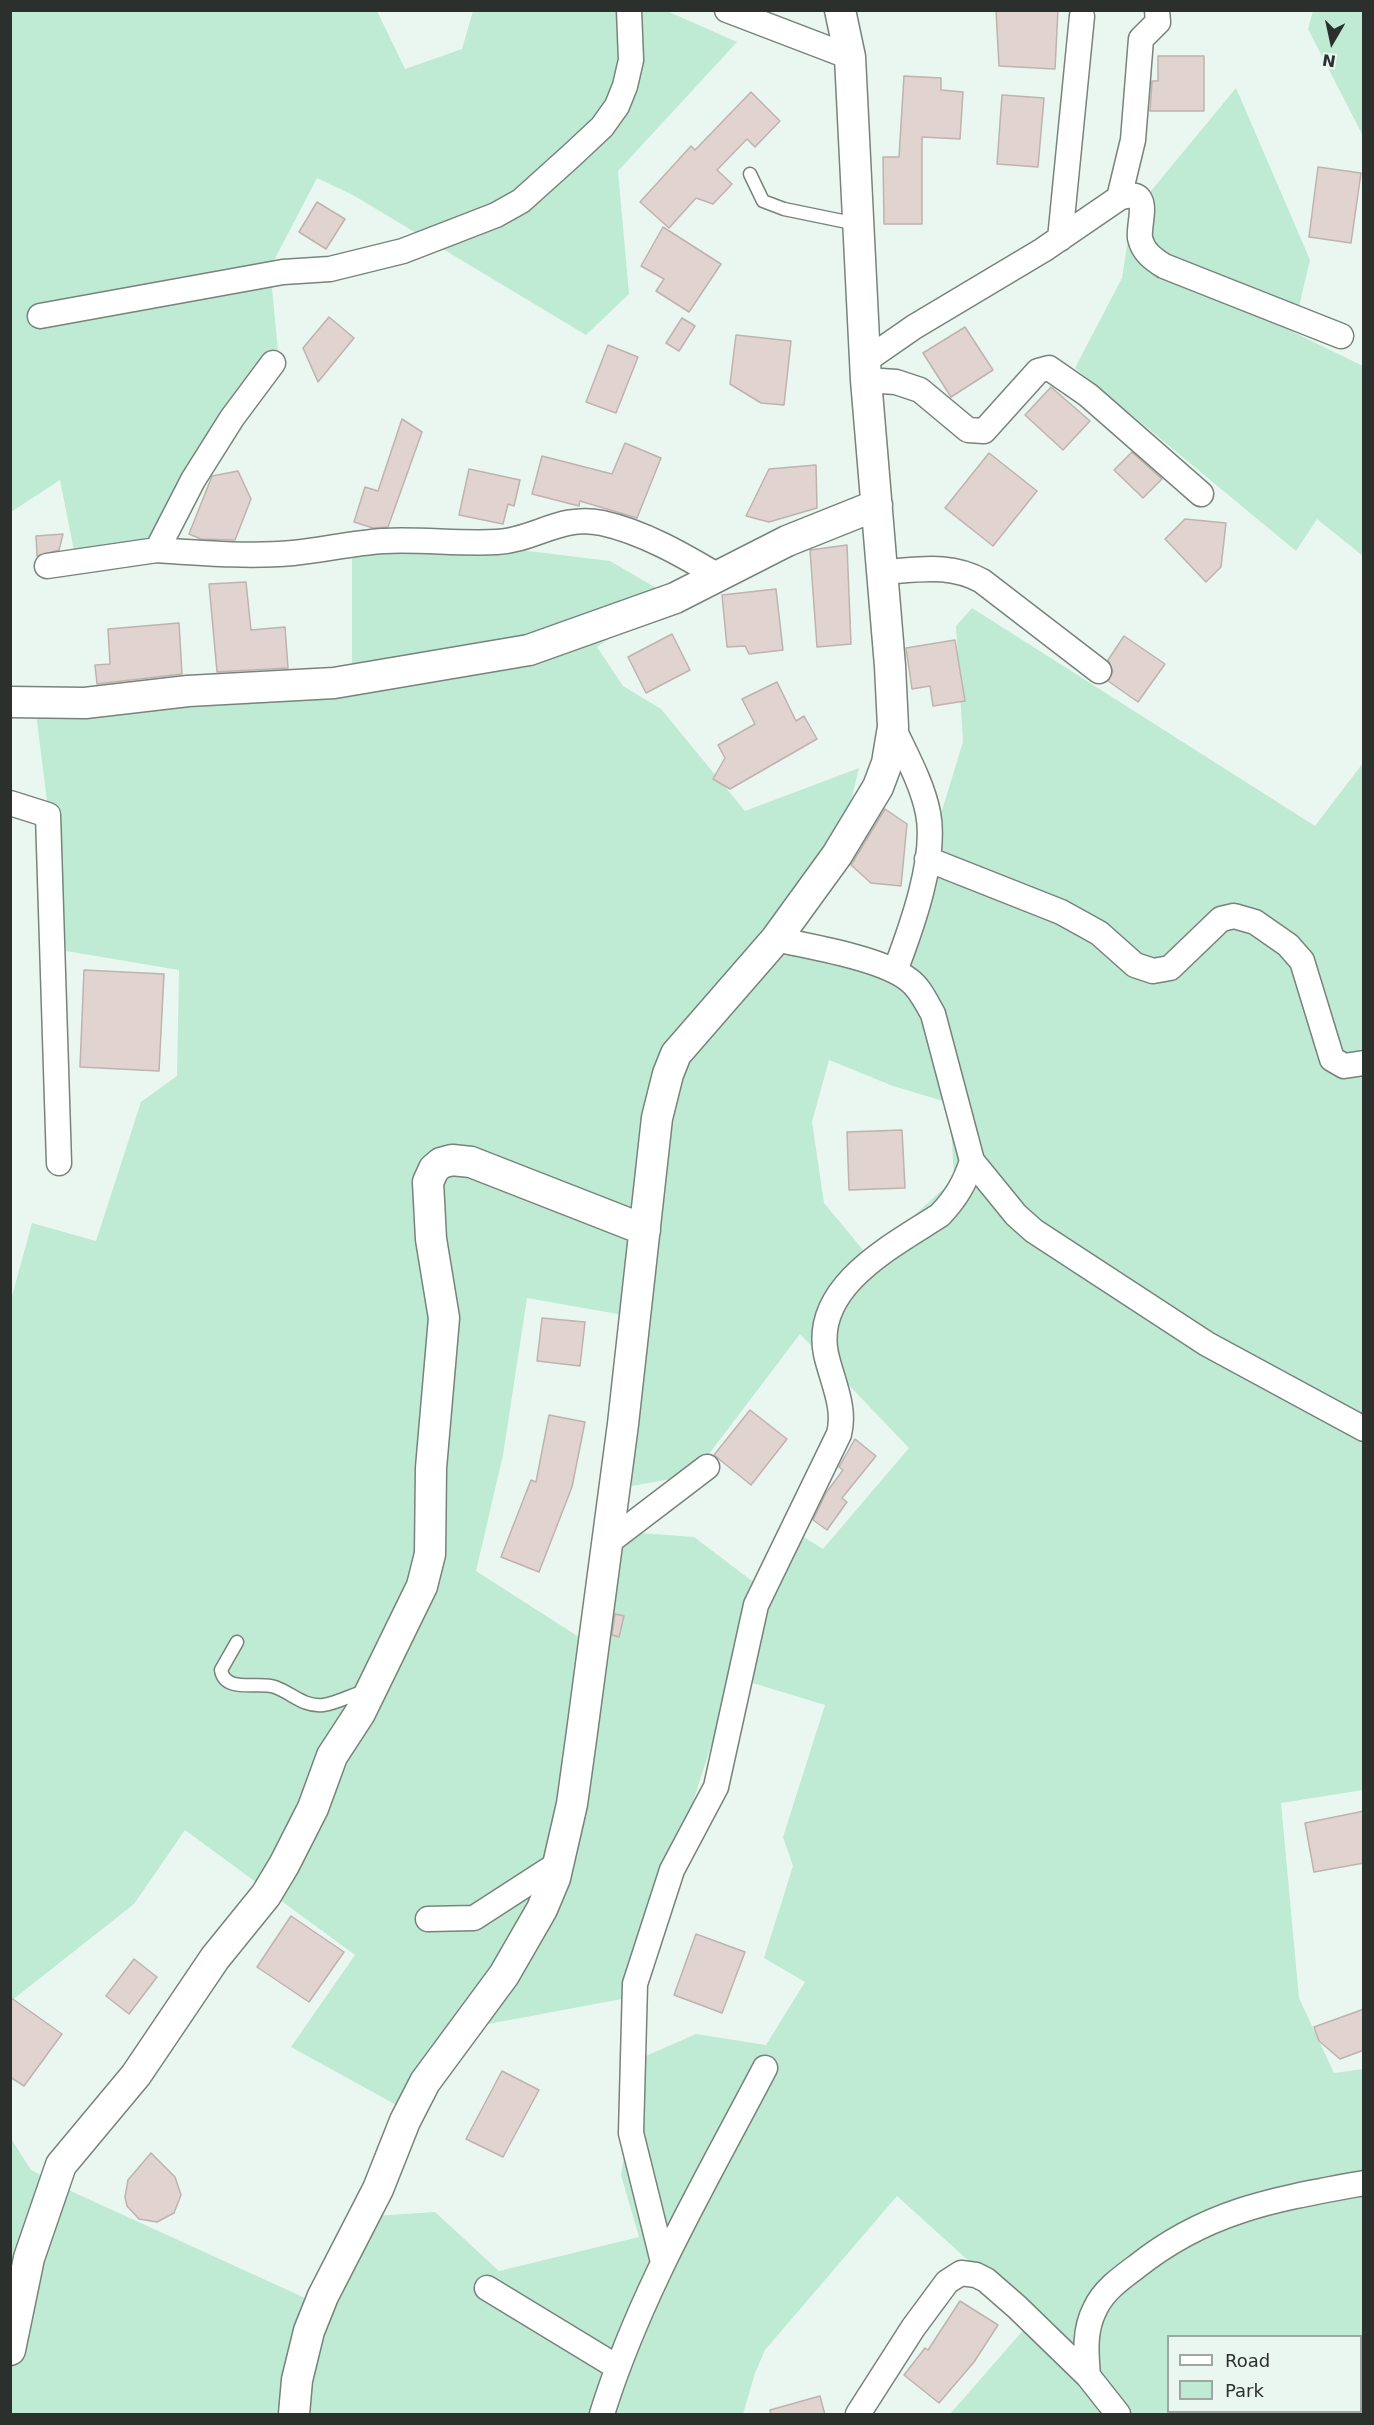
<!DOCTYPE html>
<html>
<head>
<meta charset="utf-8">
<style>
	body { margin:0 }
	#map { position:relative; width:1374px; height:2425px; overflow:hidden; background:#eaf7f0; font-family:"DejaVu Sans",sans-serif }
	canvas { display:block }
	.frame { position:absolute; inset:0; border:12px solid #2b302d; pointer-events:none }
	.legend { position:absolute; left:1167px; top:2335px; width:195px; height:78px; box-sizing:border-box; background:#eaf7f0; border:2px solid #9ea7a2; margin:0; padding:8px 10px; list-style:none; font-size:18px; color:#2b302d }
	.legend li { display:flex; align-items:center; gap:12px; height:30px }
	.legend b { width:30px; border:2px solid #9ea7a2 }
	.north { position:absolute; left:1302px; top:12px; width:60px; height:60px; -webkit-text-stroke:4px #eaf7f0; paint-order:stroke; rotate:189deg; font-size:16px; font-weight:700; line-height:24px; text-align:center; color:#2b302d }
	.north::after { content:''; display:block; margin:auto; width:21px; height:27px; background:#2b302d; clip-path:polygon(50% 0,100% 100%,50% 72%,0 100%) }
</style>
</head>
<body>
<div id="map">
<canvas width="1374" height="2425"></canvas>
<div class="frame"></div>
<ul class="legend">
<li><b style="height:8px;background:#fff"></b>Road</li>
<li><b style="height:16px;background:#bfead3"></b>Park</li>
</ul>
<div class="north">N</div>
</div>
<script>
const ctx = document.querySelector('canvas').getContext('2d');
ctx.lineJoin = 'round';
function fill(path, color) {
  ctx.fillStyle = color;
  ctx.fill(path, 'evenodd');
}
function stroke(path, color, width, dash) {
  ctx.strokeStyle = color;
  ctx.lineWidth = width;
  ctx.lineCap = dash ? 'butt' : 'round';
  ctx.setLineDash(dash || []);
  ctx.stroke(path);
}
fill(new Path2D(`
	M10,11H377L405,69L462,49L473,11H667L737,42L618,171L629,294L586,335L353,195L317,178L270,268L279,361L227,427L157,564L75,556L60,480L11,512Z
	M1313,11H1363V136L1308,29Z
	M1236,88L1310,260L1293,332L1363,366V556L1317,519L1296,551L1075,368L1122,278L1132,214Z
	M352,548L528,551L610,561L670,596L597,647L623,686L661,709L745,811L859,768L838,855L785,935L895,964L963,742L956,626L972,608L1315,826L1363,763V1790L1281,1803L1299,1998L1334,2073L1363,2069V2414H950L1033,2319L897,2196L765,2350L755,2373L743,2414H11L10,2137L31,2170L75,2193L316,2303L373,2216L435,2212L499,2271L639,2237L621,2175L639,2059L696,2034L766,2045L805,1982L764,1958L793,1866L783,1837L825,1705L733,1677L685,1827L622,1999L472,2027L400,2107L291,2047L355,1955L185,1830L134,1904L11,2001V1300L32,1223L96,1241L141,1102L177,1076L179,970L66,951L35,706L120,715L352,679ZM829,1060L893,1086L950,1103L954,1179L869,1257L824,1203L812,1122ZM527,1298L629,1316L632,1486L693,1475L800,1334L909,1448L823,1549L794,1531L756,1584L694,1537L614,1531L596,1648L476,1571L503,1455ZM1168,2336H1360V2412H1168Z`), '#bfead3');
const building = new Path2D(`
	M996,10H1058L1055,69L999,66Z
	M1158,56H1204V111H1150L1152,81H1158Z
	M904,76L941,78V90L963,92L960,139L922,137V224H884L883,157H899Z
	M751,92L780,121L755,147L747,139L717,170L732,184L713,204L696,198L669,228L640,202L691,146L695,150Z
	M1002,95L1044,98L1038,167L997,164Z
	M1318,167L1361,173L1351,243L1309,237Z
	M317,202L345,219L326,249L299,232Z
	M663,227L721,264L689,312L656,291L664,279L641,266Z
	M329,317L354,338L318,382L303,348Z
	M682,318L695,326L679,351L666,343Z
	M965,327L993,370L951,397L923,353Z
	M736,335L791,341L784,405L761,403L730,384Z
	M608,345L638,357L616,413L586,402Z
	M1051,387L1090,421L1063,450L1025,415Z
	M402,419L422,432L388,527L373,528L354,522L365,487L378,491Z
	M625,443L661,458L637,518L580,501L579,506L532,494L542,456L612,474Z
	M1132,452L1162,479L1143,498L1114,470Z
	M989,453L1037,491L993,546L945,508Z
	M816,465L817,508L769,522L746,516L769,469Z
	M469,469L520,480L514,506L508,504L503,524L459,515Z
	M238,471L251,499L235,540L201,539L189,534L212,476Z
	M1185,519L1226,523L1221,567L1206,582L1165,539Z
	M63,534L59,550L37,556L36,536Z
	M847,545L851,644L817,647L810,550Z
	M246,582L251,630L285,627L288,668L217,672L209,584Z
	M776,589L783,650L749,654L745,646L727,647L722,595Z
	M179,623L182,674L97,684L95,665L110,664L108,629Z
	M672,634L690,670L646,693L628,657Z
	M1124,636L1165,664L1138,702L1108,681L1113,672L1108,660Z
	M955,640L965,701L933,706L930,686L912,689L906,648Z
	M777,682L796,721L804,716L817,739L730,789L713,779L725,758L718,745L755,724L742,699Z
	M885,809L907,824L901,886L871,883L851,865Z
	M84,970L164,974L159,1071L80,1067Z
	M902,1130L905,1188L849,1190L847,1132Z
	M542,1318L585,1322L580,1366L537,1361Z
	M750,1410L787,1439L751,1485L714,1455Z
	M549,1415L585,1422L572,1487L539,1572L501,1557L531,1480L536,1482Z
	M855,1439L876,1456L842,1498L847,1502L827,1530L813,1520L826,1493L843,1470L839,1467Z
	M615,1614L624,1616L619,1637L612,1635Z
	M1364,1811V1863L1314,1872L1305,1823Z
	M291,1916L344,1952L309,2002L257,1967Z
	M696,1934L745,1952L722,2013L674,1995Z
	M134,1959L157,1977L129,2014L106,1996Z
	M10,1997L62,2034L24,2086L10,2077Z
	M1364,2009V2050L1340,2059L1319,2041L1314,2027Z
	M502,2071L539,2090L503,2157L466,2139Z
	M151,2153L175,2177L181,2195L174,2213L157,2222L139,2219L127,2206L125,2197L128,2180Z
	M960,2301L998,2325L974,2362L939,2403L904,2375L925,2348L928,2350Z
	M820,2396L825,2415H771L770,2410Z`);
fill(building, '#e1d3d0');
stroke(building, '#bfb2af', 1.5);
const service = new Path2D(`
	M750,174L763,201L784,209L857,224
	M237,1642L221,1670C225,1694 259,1681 275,1687C292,1693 303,1707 323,1705C338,1703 353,1694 368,1690`);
const minor = new Path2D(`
	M727,10L850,57
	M1119,198L1133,140L1141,39L1158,22L1157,10
	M1060,239L1082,16
	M40,316L283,272L330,269L403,251L496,215L521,201L571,156L602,127L617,106L625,86L631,60L629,10
	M865,361L914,327L1043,250L1119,198C1154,186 1138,221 1140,238C1143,252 1153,259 1164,266L1341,336
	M273,363L232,418L193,480L157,550C202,553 248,557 293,553C323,550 353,543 383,541C421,539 459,544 497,542C535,540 561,514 602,523C643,532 683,555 718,576
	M866,380L896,382L920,390L968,430L984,431L1038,371L1049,368L1088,395L1201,494
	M47,566L157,550
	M882,572C919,570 949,563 982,581L1099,671
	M893,727C906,755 922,783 928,813C937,858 911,929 895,971
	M10,803L48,815L59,1163
	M927,859L1061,912L1099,933L1135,965L1153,971L1170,968L1221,919L1234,916L1255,922L1288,945L1302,961L1332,1059L1344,1066L1364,1063
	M776,939C810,947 882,958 909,980C920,988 926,1002 933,1014L972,1161L1016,1215L1034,1231L1207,1344L1364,1429
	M606,1544L707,1467
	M428,1919L474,1918L559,1863
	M663,2262L631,2133L635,1984L672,1870L716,1787L756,1605L839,1434C846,1407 832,1381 826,1354C812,1286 894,1245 940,1215C956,1198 965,1183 972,1161
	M487,2288L617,2367
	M1088,2376C1086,2353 1084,2330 1095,2309C1103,2291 1121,2278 1136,2267C1207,2210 1276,2199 1364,2183
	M602,2414C640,2292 706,2181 765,2068
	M858,2414L913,2328L947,2282L961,2273L976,2275L986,2280L1017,2307L1088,2376L1118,2414`);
const tertiary = new Path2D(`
	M10,702L85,703L188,691L334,683L529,650L675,598L787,541L877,505
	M10,2350L29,2258L61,2165L136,2075L215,1958L266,1895L284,1865L313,1808L332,1756L360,1713L422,1586L430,1554L431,1468L444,1318L431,1239L428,1182L434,1169L441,1163L452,1160L471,1162L645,1230
	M294,2414L297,2380L309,2331L323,2296L378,2189L405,2121L425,2082L504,1975L542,1909L555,1878L572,1804L582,1732L623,1424L657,1118L668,1074L676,1054L776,939L837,855L878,787L887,763L893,727L890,666L866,380L850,57L840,10`);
stroke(service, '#77837c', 15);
stroke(minor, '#77837c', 27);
stroke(tertiary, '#77837c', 33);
stroke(service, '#fff', 12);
stroke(minor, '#fff', 24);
stroke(tertiary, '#fff', 30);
</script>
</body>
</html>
